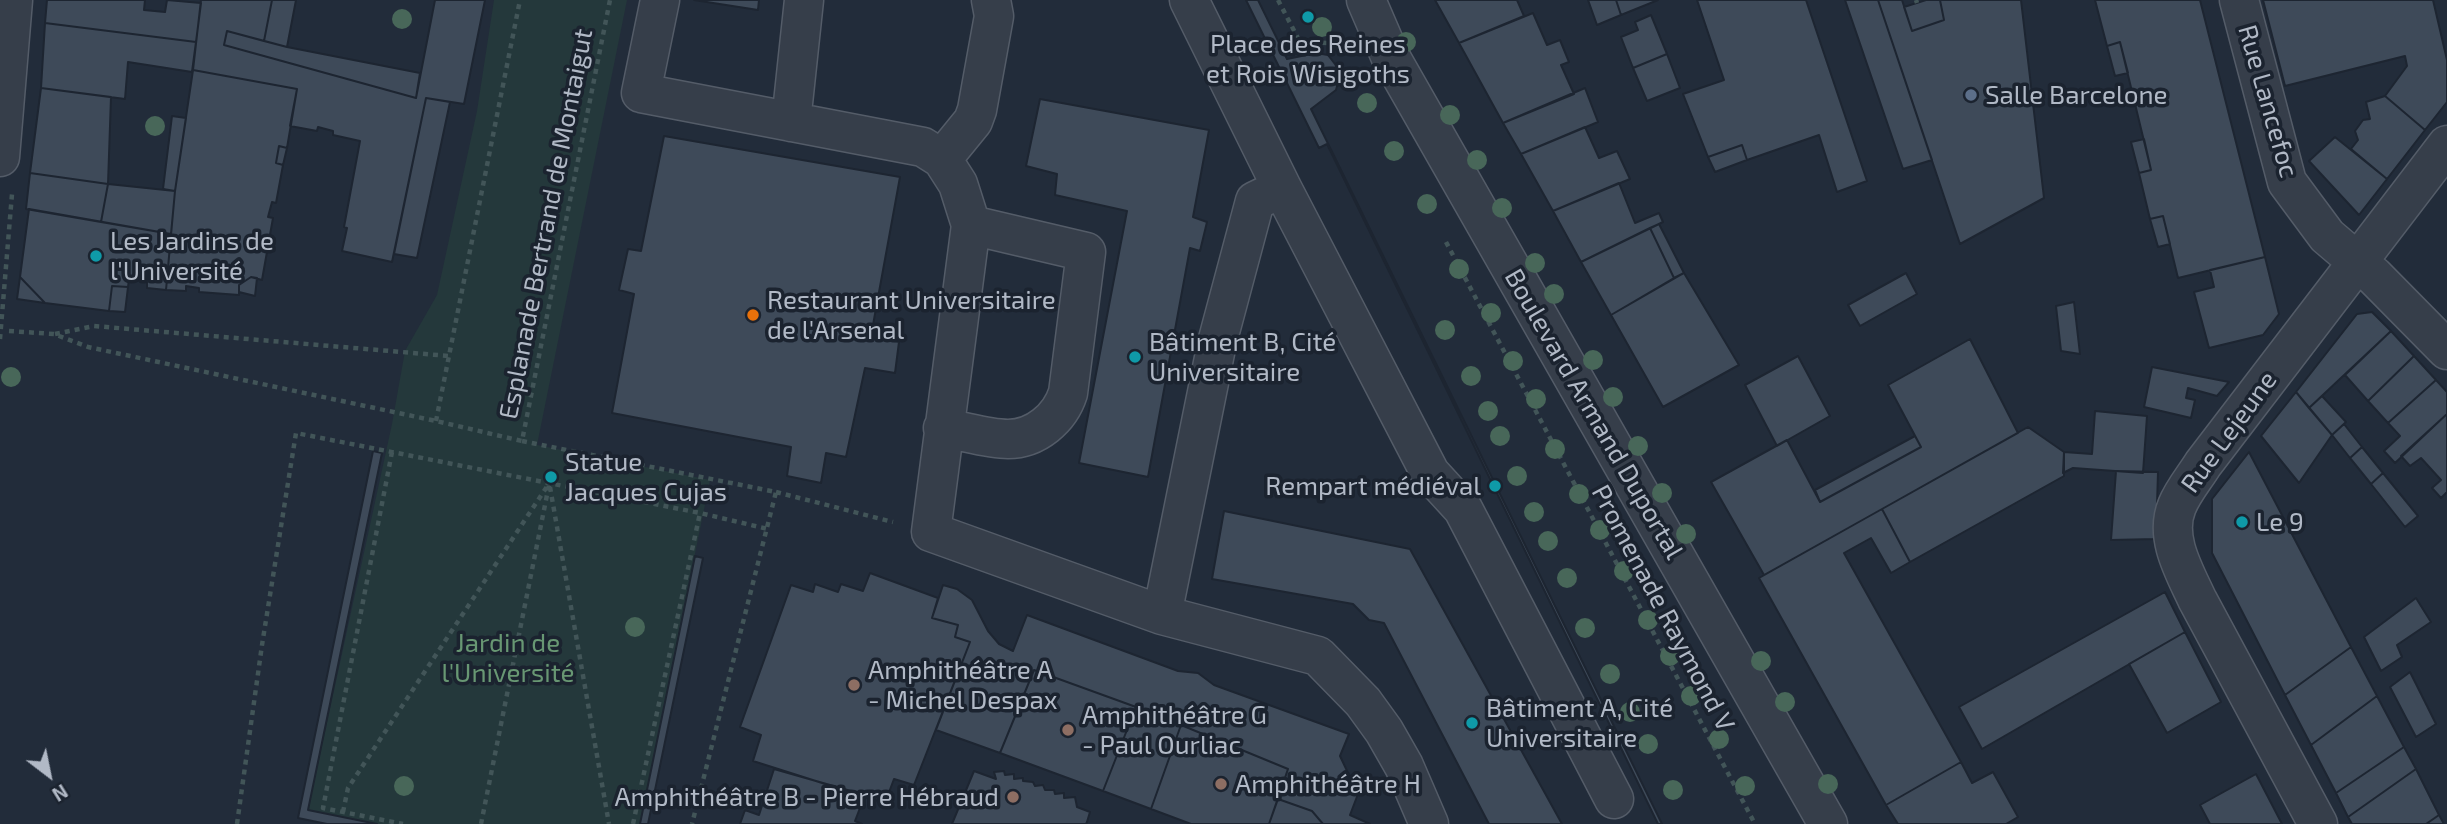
<!DOCTYPE html>
<html>
<head>
<meta charset="utf-8">
<style>
	body { margin:0 }
	#map { position:relative; width:2447px; height:824px; overflow:hidden; background:#222c3a; font-family:"Exo 2",sans-serif }
	canvas { display:block }
	.north { position:absolute; left:14px; top:740px; width:70px; height:70px; -webkit-text-stroke:5px #1b232f; paint-order:stroke; rotate:148deg; font-size:19px; font-weight:700; line-height:28px; text-align:center; color:#b1b9c6 }
	.north::after { content:''; display:block; margin:auto; width:24px; height:32px; background:#b1b9c6; clip-path:polygon(50% 0,100% 100%,50% 72%,0 100%) }
</style>
</head>
<body>
<div id="map">
<canvas width="2447" height="824"></canvas>
<div class="north">N</div>
</div>
<script>
const ctx = document.querySelector('canvas').getContext('2d');
ctx.lineJoin = 'round';
function fill(path, color) {
  ctx.fillStyle = color;
  ctx.fill(path, 'evenodd');
}
function stroke(path, color, width, dash) {
  ctx.strokeStyle = color;
  ctx.lineWidth = width;
  ctx.lineCap = dash ? 'butt' : 'round';
  ctx.setLineDash(dash || []);
  ctx.stroke(path);
}
function drawText(font, color, halo, rows, align = 'center') {
  ctx.font = font + ' "Exo 2",sans-serif';
  ctx.lineWidth = 7;
  ctx.setLineDash([]);
  ctx.textBaseline = 'middle';
  ctx.strokeStyle = halo;
  ctx.fillStyle = color;
  for (const [text, x, y, turn = 0] of rows) {
    ctx.save();
    ctx.translate(x, y);
    ctx.rotate((+turn || 0) * Math.PI / 180);
    ctx.textAlign = isNaN(turn) ? turn : align;
    if (halo) ctx.strokeText(text, 0, 0);
    ctx.fillText(text, 0, 0);
    ctx.restore();
  }
}
fill(new Path2D(`
	M494,0H627L537,445L710,480L640,824H377L308,810L392,424L405,351L437,295L477,111Z`), '#24383b');
const building = new Path2D(`
	M47,0H145L144,10L165,12L167,0L201,3L196,42L45,23Z
	M201,0H272L264,41L227,31L224,45L416,98L435,0H485L464,104L426,98L392,262L342,251L347,228L344,227L360,141L333,135V131L318,127L317,131L290,126L297,89L193,70Z
	M272,0H296L287,47L264,41Z
	M694,0H759L758,10Z
	M1246,0H1258L1287,59L1316,53L1328,55L1338,68L1339,79L1336,90L1311,109L1662,824H1658L1327,144L1319,148Z
	M1435,0H1517L1524,16L1459,43Z
	M1588,0H1616L1621,15L1597,25Z
	M1616,0H1658L1621,15Z
	M1697,0H1806L1867,181L1837,192L1819,135L1747,160L1742,145L1708,157L1683,94L1724,80Z
	M1845,0H1878L1932,160L1903,169Z
	M1878,0H1902L1912,31L1944,20L1940,0H2021L2044,198L1960,244Z
	M1926,0H1940L1944,20L1912,31L1904,7Z
	M2095,0H2200L2265,257L2178,278L2163,216L2150,219L2139,173L2151,170L2120,42L2107,46Z
	M2263,0H2433L2447,60V102L2425,130L2385,96L2407,66L2405,56L2285,86Z
	M1533,13L1547,45L1560,40L1569,62L1561,65L1574,94L1503,123L1459,43Z
	M1651,15L1667,54L1633,68L1621,37L1638,30L1635,22Z
	M45,23L196,42L192,72L128,62L125,99L41,88Z
	M227,31L287,47L420,73L416,98L224,45Z
	M2120,42L2128,73L2115,76L2107,46Z
	M1667,54L1680,88L1647,101L1633,68Z
	M193,70L297,89L287,148L279,146L276,163L283,165L276,203L272,202L268,217L273,218L262,280L251,277L239,285V295L199,292V288L186,286V291L166,290L175,191Z
	M41,88L111,97L108,184L30,173Z
	M1585,88L1598,122L1521,154L1503,123Z
	M2385,96L2425,130L2387,179L2351,149L2358,140L2355,131L2363,120L2370,119L2366,102Z
	M426,98L450,102L417,258L394,254Z
	M1040,99L1209,130L1193,217L1207,222L1200,251L1190,248L1148,477L1079,463L1127,211L1055,195L1057,174L1026,166Z
	M172,116L186,118L175,191L163,189Z
	M1585,127L1599,158L1617,151L1630,179L1553,211L1521,154Z
	M664,136L900,177L871,336L899,342L895,373L865,368L846,457L826,453L821,483L787,476L791,447L612,413L634,294L619,290L628,249L641,251Z
	M2335,137L2387,179L2359,215L2309,161Z
	M2144,139L2151,170L2139,173L2131,142Z
	M1742,145L1747,160L1715,172L1708,157Z
	M279,146L287,148L283,165L276,163Z
	M30,173L108,184L101,222L26,209Z
	M1619,183L1635,223L1659,213L1663,222L1581,262L1553,211Z
	M108,184L175,191L171,234L101,222Z
	M29,209L171,234L166,290L147,288V282L129,279L128,287L112,286L109,311L45,303L20,277Z
	M2163,216L2170,244L2158,247L2150,219Z
	M1659,224L1684,273L1674,278L1650,228Z
	M1650,228L1674,278L1611,315L1581,262Z
	M2265,257L2279,314L2263,335L2209,348L2194,292L2214,287L2210,270Z
	M1684,273L1739,365L1663,407L1611,315Z
	M1906,273L1917,294L1860,326L1848,305Z
	M20,277L45,303L17,299Z
	M251,277L257,278L255,296L239,292V285Z
	M112,286L128,287L125,312L109,311Z
	M2074,302L2080,354L2061,351L2056,306Z
	M2372,312L2391,331L2309,408L2296,392L2357,314Z
	M2391,331L2414,356L2368,401L2345,375Z
	M1970,339L2018,433L1764,575L1711,482L1787,440L1820,502L1921,447L1888,385Z
	M1798,356L1830,416L1777,446L1745,385Z
	M2414,356L2436,380L2388,423L2368,401Z
	M2152,367L2229,382L2217,396L2188,388L2186,398L2195,400L2191,418L2144,407Z
	M2436,380L2447,392V414L2395,463L2384,451L2400,436L2388,423Z
	M2296,392L2332,435L2299,483L2261,436Z
	M2322,396L2346,422L2332,435L2309,408Z
	M2095,411L2147,416L2143,473L2073,468L2063,473L2064,452L2092,454Z
	M2447,414V492L2441,498L2432,488L2441,480L2421,458L2410,466L2401,456Z
	M2344,424L2362,447L2350,458L2332,435Z
	M2028,427L2064,452V476L1910,562L1882,509Z
	M1915,436L1921,447L1820,502L1815,490Z
	M2362,447L2383,473L2371,484L2350,458Z
	M373,451L382,453L308,810L377,824H327L298,818Z
	M2249,452L2351,647L2285,695L2212,553V499Z
	M2116,471L2158,472L2156,539L2111,540Z
	M2383,473L2418,516L2405,527L2371,484Z
	M1882,509L1910,562L1891,573L1871,538L1844,553L1961,762L1886,805L1759,578Z
	M1224,511L1410,549L1562,824H1489L1384,623L1369,620L1353,604L1212,579Z
	M695,556L703,558L648,824H640Z
	M870,573L938,598L932,618L958,625L955,637L970,642L914,785L894,779L885,803L753,761L761,735L740,727L791,585L813,592L815,584L838,592L841,584L863,591Z
	M943,585L957,589L972,600L988,631L999,644L1013,651L1027,615L1178,671L1198,673L1214,685L1349,734L1340,756L1358,794L1350,815L1370,824H1323L1312,811L1278,799L1288,769L1181,725L1151,809L1103,791L1136,707L1034,670L1000,753L936,730L970,642L955,637L958,625L932,618Z
	M2165,592L2185,632L1982,749L1959,707Z
	M2416,598L2431,622L2397,645L2402,657L2381,671L2364,637Z
	M2185,632L2221,702L2167,733L2129,664Z
	M2351,647L2377,696L2311,745L2285,695Z
	M1034,670L1136,707L1103,791L1000,753Z
	M2410,672L2436,724L2416,737L2390,687Z
	M2377,696L2404,747L2336,793L2311,745Z
	M1181,725L1288,769L1269,824H1191L1151,809Z
	M2404,747L2416,769L2348,817L2336,793Z
	M1961,762L1972,783L1993,772L2018,817L2006,824H1898L1886,805Z
	M774,769L865,795L855,821L862,824H740L745,810L759,815Z
	M2416,769L2439,815L2426,824H2352L2348,817Z
	M974,771L996,779L994,772L1004,771L1005,775L1014,774V779L1023,778V781L1033,782L1035,786L1043,785L1045,790H1054L1055,794L1064,793V798L1075,797L1077,807L1090,812L1087,822L1086,824H952Z
	M2256,774L2282,824H2210L2200,805Z
	M1278,799L1312,811L1323,824H1269Z
	M2439,815L2444,824H2426Z`);
fill(building, '#3e4a59');
stroke(building, '#1d2531', 2);
const minor = new Path2D(`
	M660,0L641,93L923,147L942,159L958,184L971,225L931,532L1162,615L1318,656L1363,702L1384,731L1404,766L1429,824
	M1189,0L1282,188L1430,473L1463,509L1614,799
	M1366,0L1391,58L1828,824
	M2239,0L2287,182L2327,236L2374,276L2447,350
	M791,122L804,0
	M0,157L13,0
	M942,159L973,121L977,110L994,16L991,0
	M943,428C964,431 987,439 1008,439C1036,439 1060,418 1068,393L1086,252L971,225
	M1162,615L1217,343L1255,201L1282,188
	M2318,824L2197,599C2184,571 2164,537 2177,506C2183,491 2195,477 2203,464L2447,145`);
stroke(minor, '#545c68', 41);
stroke(new Path2D(`
	M1278,0L1300,42L1328,43L1343,52
	M1916,0L1917,3
	M1446,242L1755,824
	M9,331L54,334L88,347L436,421L522,441L610,0
	M55,334L94,326L449,356
	M0,339L12,194
	M436,421L520,0
	M522,441L776,492L692,824
	M392,452L323,808L403,824
	M550,487L609,824
	M776,492L893,522
	M343,812L348,788L550,482
	M237,824L262,645L296,433L700,513L768,529
	M481,824L549,485
	M633,824L700,513`), '#425558', 4.5, [5, 5]);
stroke(minor, '#363e4a', 38);
ctx.fillStyle = '#486759';
for (const [x, y] of [
	[402,19],
	[1322,27],
	[1406,42],
	[1367,103],
	[1450,115],
	[155,126],
	[1394,151],
	[1477,160],
	[1427,204],
	[1502,208],
	[1535,263],
	[1459,269],
	[1554,294],
	[1491,313],
	[1445,330],
	[1593,360],
	[1513,361],
	[1471,376],
	[11,377],
	[1613,397],
	[1536,399],
	[1488,411],
	[1500,436],
	[1638,446],
	[1555,449],
	[1517,476],
	[1662,493],
	[1579,494],
	[1534,512],
	[1600,530],
	[1686,534],
	[1548,541],
	[1624,571],
	[1567,578],
	[1648,620],
	[635,627],
	[1585,628],
	[1670,656],
	[1761,661],
	[1610,674],
	[1691,696],
	[1785,702],
	[1630,712],
	[1719,739],
	[1648,744],
	[1828,784],
	[404,786],
	[1745,786],
	[1673,790]
]) {
  ctx.beginPath();
  ctx.arc(x, y, 10, 0, 2 * Math.PI);
  ctx.fill();
}
for (const [x, y, r, color] of [
	[1308,17,7,"#0f9aa8"],
	[1971,95,7,"#5c6f8a"],
	[96,256,7,"#0f9aa8"],
	[753,315,7,"#e8710a"],
	[1135,357,7,"#0f9aa8"],
	[551,477,7,"#0f9aa8"],
	[1495,486,7,"#0f9aa8"],
	[2242,522,7,"#0f9aa8"],
	[854,685,7,"#8d6e63"],
	[1472,723,7,"#0f9aa8"],
	[1068,730,7,"#8d6e63"],
	[1221,784,7,"#8d6e63"],
	[1013,797,7,"#8d6e63"]
]) {
  const dot = new Path2D();
  dot.arc(x, y, r, 0, 2 * Math.PI);
  ctx.fillStyle = color;
  ctx.fill(dot);
  stroke(dot, '#1b232f', 2.5);
}
drawText('26px', '#b1b9c6', '#1b232f', [
	["Place des Reines",1308,44,"center"],
	["et Rois Wisigoths",1308,74,"center"],
	["Salle Barcelone",1985,95],
	["Les Jardins de",110,241],
	["l'Université",110,271],
	["Restaurant Universitaire",767,300],
	["de l'Arsenal",767,330],
	["Bâtiment B, Cité",1149,342],
	["Universitaire",1149,372],
	["Statue",565,462],
	["Jacques Cujas",565,492],
	["Rempart médiéval",1481,486,"right"],
	["Le 9",2256,522],
	["Amphithéâtre A",868,670],
	["- Michel Despax",868,700],
	["Bâtiment A, Cité",1486,708],
	["Universitaire",1486,738],
	["Amphithéâtre G",1082,715],
	["- Paul Ourliac",1082,745],
	["Amphithéâtre H",1235,784],
	["Amphithéâtre B - Pierre Hébraud",999,797,"right"]
], 'left');
drawText('26px', '#b1b9c6', '#1b232f', [
	["Rue Lancefoc",2268,101,74],
	["Esplanade Bertrand de Montaigut",546,224,-79],
	["Boulevard Armand Duportal",1594,414,60],
	["Rue Lejeune",2229,432,-54],
	["Promenade Raymond V",1663,608,62]
]);
drawText('26px', '#689773', '#1b232f', [
	["Jardin de",508,643],
	["l'Université",508,673]
]);
</script>
</body>
</html>
